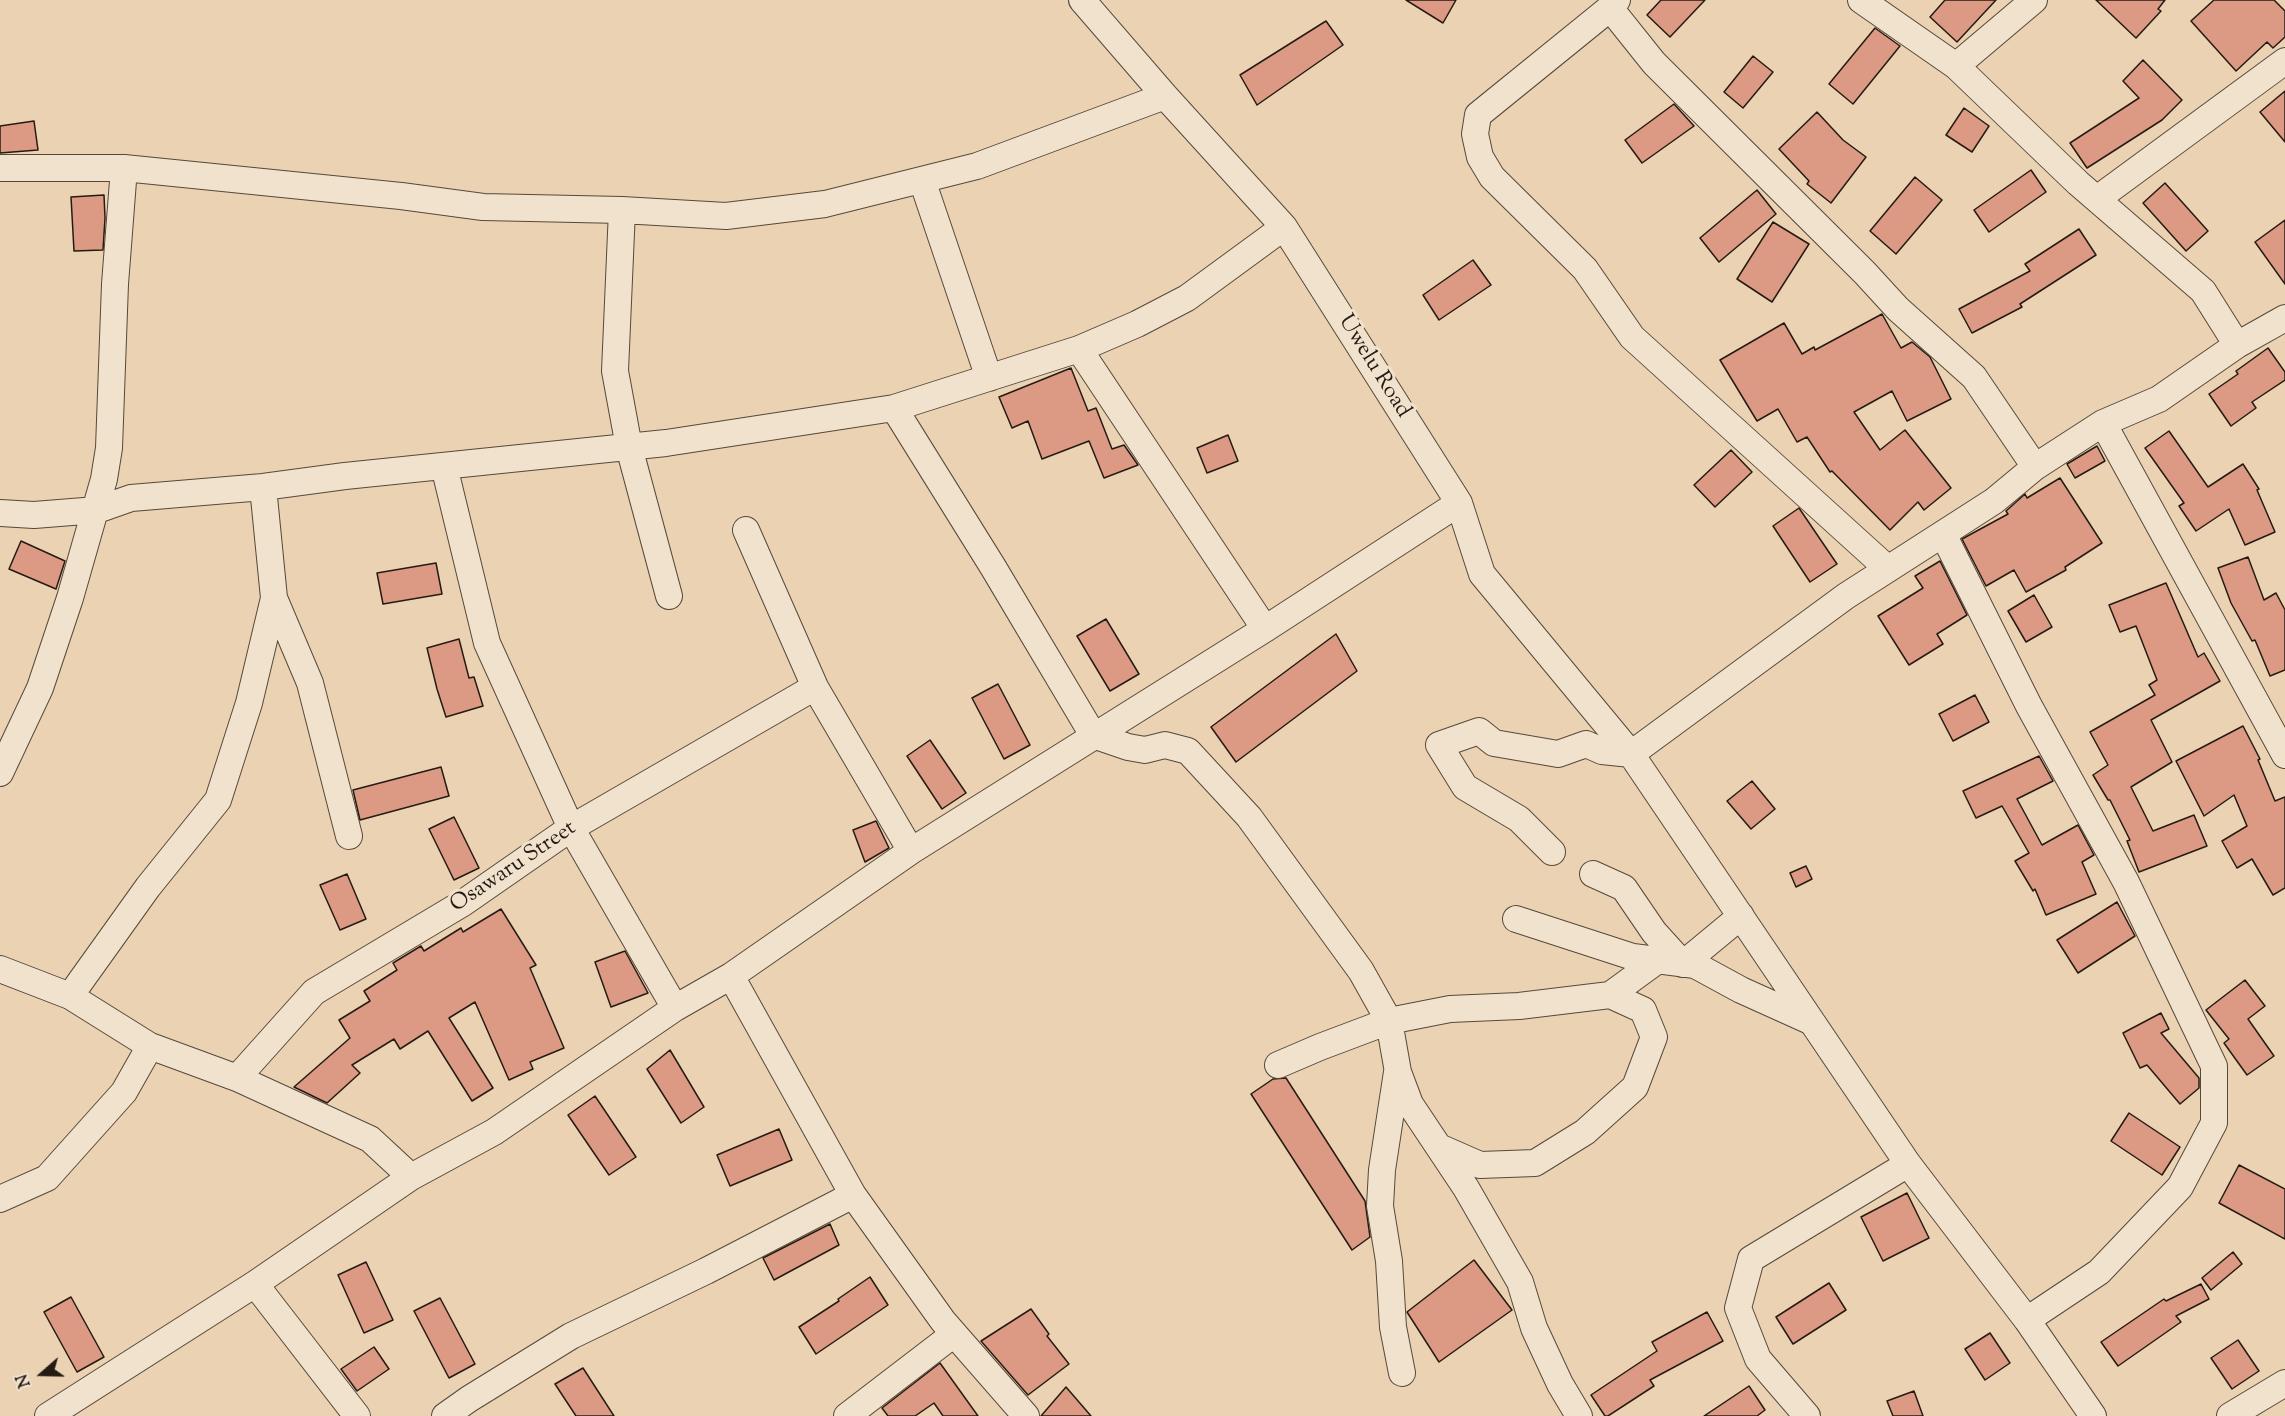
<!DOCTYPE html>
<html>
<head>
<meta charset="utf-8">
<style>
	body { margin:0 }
	#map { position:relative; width:2285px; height:1416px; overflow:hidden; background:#ead2b3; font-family:"Sorts Mill Goudy",serif }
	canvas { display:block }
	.north { position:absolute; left:12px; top:1344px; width:60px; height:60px; -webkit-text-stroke:4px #f1e2ce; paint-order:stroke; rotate:250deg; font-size:16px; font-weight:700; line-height:24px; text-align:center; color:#251b12 }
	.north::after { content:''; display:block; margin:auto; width:21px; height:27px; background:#251b12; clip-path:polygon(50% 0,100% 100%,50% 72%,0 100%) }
</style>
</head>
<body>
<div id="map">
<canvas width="2285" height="1416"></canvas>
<div class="north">N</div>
</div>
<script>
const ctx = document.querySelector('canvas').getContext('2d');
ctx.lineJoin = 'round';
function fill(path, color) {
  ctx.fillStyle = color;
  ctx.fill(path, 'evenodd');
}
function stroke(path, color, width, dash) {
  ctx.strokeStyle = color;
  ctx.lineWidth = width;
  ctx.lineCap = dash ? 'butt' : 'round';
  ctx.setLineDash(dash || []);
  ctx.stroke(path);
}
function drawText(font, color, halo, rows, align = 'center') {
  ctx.font = font + ' "Sorts Mill Goudy",serif';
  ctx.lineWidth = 6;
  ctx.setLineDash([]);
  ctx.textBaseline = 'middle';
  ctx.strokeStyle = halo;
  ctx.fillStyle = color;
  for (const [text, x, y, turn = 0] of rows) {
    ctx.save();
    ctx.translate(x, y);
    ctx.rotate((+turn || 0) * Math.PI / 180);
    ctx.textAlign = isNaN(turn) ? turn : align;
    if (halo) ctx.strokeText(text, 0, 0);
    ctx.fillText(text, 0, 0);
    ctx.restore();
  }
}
const building = new Path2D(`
	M1406,0H1456L1443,23Z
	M1661,0H1705L1670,37L1647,15Z
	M1945,0H1996L1957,42L1930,17Z
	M2096,0H2165L2158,9L2161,11L2136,38Z
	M2214,0H2274L2285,11V37L2273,48L2267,42L2236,71L2191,21Z
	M1326,21L1343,45L1257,105L1240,75Z
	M1875,28L1900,46L1853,104L1829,84Z
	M1753,56L1773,72L1743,108L1724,92Z
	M2143,60L2182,100L2162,120L2087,168L2070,143L2139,98L2123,81Z
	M2285,91V142L2260,112Z
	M1674,104L1694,126L1642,163L1625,140Z
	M1964,108L1989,126L1972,152L1946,135Z
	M1817,112L1843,140L1866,157L1831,203L1807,184L1809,181L1779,149Z
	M34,121L38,150L0,153V126Z
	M2031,170L2046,192L1989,232L1974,210Z
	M1915,177L1942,200L1896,254L1870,231Z
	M2165,183L2208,231L2186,251L2143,203Z
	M1757,190L1776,214L1719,262L1700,238Z
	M104,195L105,218L103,250L74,251L71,197Z
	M2285,220V284L2255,242Z
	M1773,222L1809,244L1772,302L1737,279Z
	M2079,229L2096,255L2020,304L2022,307L1972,333L1959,309L2030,271L2025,264Z
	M1473,260L1491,285L1439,320L1423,295Z
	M1882,314L1901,348L1912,342L1930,357L1951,399L1907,421L1892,391L1854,412L1880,450L1905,430L1951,488L1924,510L1918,502L1890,530L1832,471L1830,472L1807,437L1797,442L1778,409L1757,421L1720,360L1784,323L1802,354L1814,347L1815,350Z
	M2268,348L2285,372V380L2252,402L2256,408L2231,426L2209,394L2238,374L2236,371Z
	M1071,368L1088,411L1096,408L1112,449L1124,445L1138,465L1104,478L1089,441L1042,459L1028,421L1012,428L999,397Z
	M2169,431L2208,487L2243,464L2259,489L2257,490L2275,532L2245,545L2229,509L2196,531L2179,506L2184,503L2145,448Z
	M1228,435L1238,461L1207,473L1197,448Z
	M2097,446L2105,461L2075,478L2067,464Z
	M1731,450L1752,472L1715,507L1694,485Z
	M2060,478L2102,543L2065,567L2066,570L2026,592L2014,570L1986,586L1962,539L2008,514L2006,511L2025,494L2027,498Z
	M1799,508L1837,564L1810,582L1773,526Z
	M21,541L65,561L56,589L9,569Z
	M2248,557L2264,600L2276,593L2285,610V670L2270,676L2255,640L2252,641L2231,603L2218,568Z
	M1940,561L1967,615L1937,634L1943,644L1909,665L1878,616L1923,588L1915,576Z
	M436,563L442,594L383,604L377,573Z
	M2166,583L2198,657L2204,653L2220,681L2151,720L2172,762L2131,787L2153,831L2194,815L2207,846L2139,872L2127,841L2130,840L2110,800H2108L2093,775L2108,765L2090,732L2155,695L2149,685L2157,680L2136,626L2120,632L2109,605Z
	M2034,595L2052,627L2026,642L2008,611Z
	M1106,619L1139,674L1110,691L1077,636Z
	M1336,634L1357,671L1236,762L1211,727Z
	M459,639L469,678L474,677L483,706L446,717L437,689L427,648Z
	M998,684L1030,745L1004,759L972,698Z
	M1975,695L1989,722L1953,741L1939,714Z
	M2243,726L2260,759L2258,760L2275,801L2285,797V888L2273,895L2252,859L2237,868L2222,841L2247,826L2234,795L2204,816L2176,761Z
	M930,740L966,793L942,809L907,756Z
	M2039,756L2053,781L2017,799L2042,845L2078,825L2094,855L2082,862L2096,894L2046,915L2035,889L2033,891L2015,861L2029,853L2002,806L1976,818L1963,791Z
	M441,767L449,796L360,820L353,790Z
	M1752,781L1775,809L1751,829L1727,801Z
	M454,817L479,868L454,880L429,829Z
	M876,821L889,848L865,862L853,830Z
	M1806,866L1812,879L1796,887L1790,873Z
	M347,874L366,919L340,930L320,885Z
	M2117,902L2135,936L2078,973L2057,940Z
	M501,909L536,965L530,968L564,1048L530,1062L533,1069L509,1080L475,1002L449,1018L493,1088L472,1101L428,1031L400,1049L394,1039L352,1065L360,1073L327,1103L294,1087L350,1038L339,1020L370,1001L364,991L397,970L393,963L421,946L424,951L461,928L463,932Z
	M625,951L648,993L611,1007L595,962Z
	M2245,980L2265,1006L2248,1019L2274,1056L2247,1075L2224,1043L2229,1039L2206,1010Z
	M2161,1013L2169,1029L2161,1033L2199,1078V1088L2180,1104L2147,1065L2140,1068L2123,1033Z
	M670,1050L704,1107L681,1123L647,1069Z
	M1286,1078L1365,1201L1370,1237L1352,1250L1251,1094L1273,1079Z
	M595,1096L636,1157L609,1175L568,1115Z
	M2129,1113L2180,1147L2162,1175L2111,1141Z
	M779,1129L792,1160L730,1186L717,1155Z
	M2239,1165L2285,1189V1239L2219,1203Z
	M1907,1193L1929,1238L1883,1261L1861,1217Z
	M830,1224L839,1245L774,1280L763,1258Z
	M2233,1252L2242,1264L2211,1290L2202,1278Z
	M1474,1260L1512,1310L1439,1362L1407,1312Z
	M366,1262L393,1320L364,1333L338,1275Z
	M870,1277L888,1305L816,1354L799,1327L839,1301L838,1299Z
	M1829,1283L1846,1310L1793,1344L1776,1317Z
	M2201,1284L2209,1299L2176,1316L2181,1322L2118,1366L2101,1342L2164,1299L2166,1301Z
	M71,1297L104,1357L77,1372L44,1312Z
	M440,1298L475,1364L449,1378L414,1311Z
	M1031,1309L1049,1334L1047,1336L1069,1364L1028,1395L981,1341Z
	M1707,1312L1723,1341L1650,1380L1654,1386L1608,1416H1605L1591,1395L1657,1351L1652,1342Z
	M1990,1333L2010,1363L1985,1380L1965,1349Z
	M2238,1340L2259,1371L2232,1389L2211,1358Z
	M374,1347L389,1369L357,1391L341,1369Z
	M940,1363L978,1416H943L934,1403L915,1416H888L882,1408Z
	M583,1368L614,1416H576L555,1384Z
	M1749,1386L1765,1410L1757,1416H1704Z
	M1066,1387L1091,1416H1041Z
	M1914,1391L1923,1416H1893L1887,1401Z`);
fill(building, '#dc9a84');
stroke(building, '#251b12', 1.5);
const minor = new Path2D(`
	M1082,0L1165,96L1284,227L1459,503L1482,574L1631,754L1908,1164L2027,1320L2093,1416
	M1617,0L1610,8L1478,115L1475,134L1480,157L1492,177L1585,269L1632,337L1888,569
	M1861,0L1956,66L2078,183L2203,291L2237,345
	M1610,8L1654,63L1865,273L1898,309L1974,377L2035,467
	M1956,66L2034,0
	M0,168H124L401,196L483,207L622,210L726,216L825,204L977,166L1165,96
	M922,180L989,378
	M2097,199L2285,61
	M622,210L615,371L629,447L669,596
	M1079,349L1265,629
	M894,408L993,567L1093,735L1128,747L1145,750L1165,745L1188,751L1249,817L1361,971L1389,1021L1398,1072L1410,1104L1466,1188L1520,1282L1534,1328L1560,1384L1579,1416
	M2103,423L2285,755
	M444,466L487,643L571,828L675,1008
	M0,513L34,515L97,510L131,498L263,487L345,476L666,443L894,408L1079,349L1137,324L1187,298L1284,227
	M746,530L815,687L911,851
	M1943,534L2029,706L2126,882L2214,1066V1123L2180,1187L2099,1272L2027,1320
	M274,598L310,683L349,836
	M0,773L40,688L70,598L104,479L109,448L115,284L124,168
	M1552,852L1519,819L1465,787L1439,745L1479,731L1494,743L1558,754L1586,744L1602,751L1631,754L1846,596L1994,501L2035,467L2103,423L2159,399L2237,345L2285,318
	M1593,874L1624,888L1654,932L1683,964L1741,916
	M1516,919L1633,957L1695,965L1741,990L1812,1022
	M0,969L70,996L150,1046L237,1078L370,1139L411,1177
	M731,976L853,1195L943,1321L1026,1416
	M70,996L148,887L218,800L249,703L274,598L263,487
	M1278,1065L1320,1047L1389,1021L1450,1009L1519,1006L1610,995
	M1397,1072L1382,1170L1380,1206L1389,1261L1393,1327L1402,1373
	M237,1078L314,992L463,903L571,828L815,687
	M1439,1147L1480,1165L1535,1163L1585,1132L1635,1087L1654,1037L1643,1010L1610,995L1658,960
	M0,1199L47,1178L124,1092L150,1046
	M255,1284L357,1416
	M48,1416L255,1284L411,1177L494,1132L675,1008L731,976L911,851L1265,629L1459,503
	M445,1416L469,1399L571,1336L706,1271L853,1195
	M847,1416L954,1334
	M1807,1416L1758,1359L1738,1308L1751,1259L1908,1164
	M2230,1416L2285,1383`);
stroke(minor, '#56493a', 28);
stroke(minor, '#f1e2ce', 26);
drawText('22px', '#251b12', '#f1e2ce', [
	["Uwelu Road",1373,367,58],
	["Osawaru Street",514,868,-34]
]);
</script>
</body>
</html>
